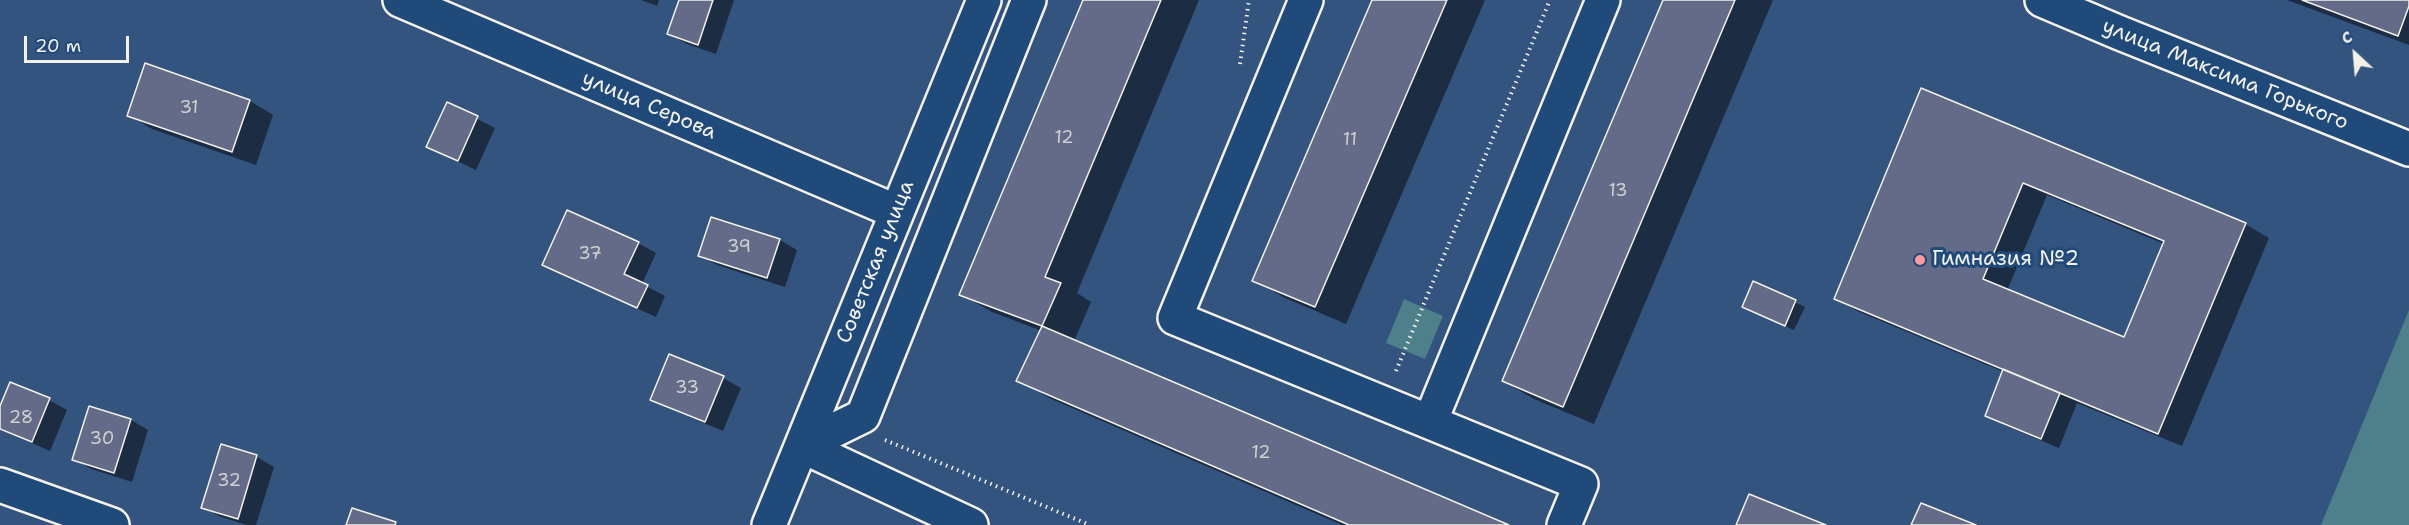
<!DOCTYPE html>
<html>
<head>
<meta charset="utf-8">
<style>
	body { margin:0 }
	#map { position:relative; width:2409px; height:525px; overflow:hidden; background:#33547e; font-family:"Shantell Sans",sans-serif }
	canvas { display:block }
	.north { position:absolute; left:2325px; top:24px; width:60px; height:60px; -webkit-text-stroke:4px #1f4a7a; paint-order:stroke; rotate:334deg; font-size:16px; font-weight:700; line-height:24px; text-align:center; color:#f4f1e8 }
	.north::after { content:''; display:block; margin:auto; width:21px; height:27px; background:#f4f1e8; clip-path:polygon(50% 0,100% 100%,50% 72%,0 100%) }
	.scale { position:absolute; left:24px; top:36px; width:105px; height:27px; box-sizing:border-box; border:3px solid #f4f1e8; border-top:0; padding-left:8px; font-size:18px; line-height:21px; white-space:nowrap; color:#f4f1e8; -webkit-text-stroke:4px #1f4a7a; paint-order:stroke }
</style>
</head>
<body>
<div id="map">
<canvas width="2409" height="525"></canvas>
<div class="north">С</div>
<div class="scale">20 m</div>
</div>
<script>
const ctx = document.querySelector('canvas').getContext('2d');
ctx.lineJoin = 'round';
function fill(path, color) {
  ctx.fillStyle = color;
  ctx.fill(path, 'evenodd');
}
function stroke(path, color, width, dash) {
  ctx.strokeStyle = color;
  ctx.lineWidth = width;
  ctx.lineCap = dash ? 'butt' : 'round';
  ctx.setLineDash(dash || []);
  ctx.stroke(path);
}
function drawText(font, color, halo, rows, align = 'center') {
  ctx.font = font + ' "Shantell Sans",sans-serif';
  ctx.lineWidth = 6;
  ctx.setLineDash([]);
  ctx.textBaseline = 'middle';
  ctx.strokeStyle = halo;
  ctx.fillStyle = color;
  for (const [text, x, y, turn = 0] of rows) {
    ctx.save();
    ctx.translate(x, y);
    ctx.rotate((+turn || 0) * Math.PI / 180);
    ctx.textAlign = isNaN(turn) ? turn : align;
    if (halo) ctx.strokeText(text, 0, 0);
    ctx.fillText(text, 0, 0);
    ctx.restore();
  }
}
fill(new Path2D(`
	M1404,299L1443,316L1425,359L1386,343Z
	M2409,310V525H2321Z`), '#4e808c');
fill(new Path2D(`
	M641,0H659L657,6Z
	M680,0H734L716,54L687,44L669,34Z
	M1084,0H1199L1077,293L1091,302L1074,341L1506,525H1342L1049,398L1018,380L1042,331L992,312L961,294Z
	M1374,0H1485L1346,324L1285,298L1254,280Z
	M1665,0H1773L1594,424L1534,399L1503,381Z
	M2287,0H2409V45Z
	M146,65L250,101L273,115L256,165L152,129L129,115Z
	M1922,90L2245,224L2269,238L2182,446L2077,403L2059,448L2004,425L1986,415L2004,372L1859,312L1836,299ZM2047,195L2164,244L2125,339L2007,291Z
	M448,104L495,128L476,170L428,147Z
	M780,240L797,250L785,287L717,265L700,255Z
	M638,243L656,253L642,284L665,296L656,317L562,275L544,265Z
	M1754,283L1805,307L1794,330L1753,311Z
	M723,378L741,388L723,431L670,409L652,399Z
	M11,384L49,400L67,410L50,451L0,429V410Z
	M131,420L148,430L132,482L91,469L74,459Z
	M222,446L257,457L274,467L256,525H247L221,517L203,507Z`), '#0007');
const building = new Path2D(`
	M679,0H713L698,45L667,34Z
	M1083,0H1161L1045,277L1061,283L1042,326L959,295Z
	M1372,0H1447L1315,307L1252,281Z
	M1663,0H1735L1563,407L1502,381Z
	M2302,0H2409V6L2398,36Z
	M145,63L250,100L232,152L127,116Z
	M1921,88L2246,223L2158,434L1834,299ZM2023,183L2164,241L2124,337L1983,279Z
	M447,102L478,116L458,161L426,147Z
	M567,210L639,242L624,274L648,285L637,308L542,265Z
	M711,217L780,239L767,278L698,256Z
	M1753,281L1796,300L1785,326L1742,307Z
	M1042,326L1509,525H1349L1016,381Z
	M669,354L724,376L705,422L650,400Z
	M2003,369L2060,393L2041,439L1985,416Z
	M10,382L50,398L32,442L0,429V406Z
	M89,406L131,419L114,473L72,460Z
	M221,444L257,455L238,519L201,508Z
	M1749,494L1826,525H1736Z
	M1921,503L1976,525H1911Z
	M352,508L396,522L395,525H346Z`);
fill(building, '#636b88');
stroke(building, '#f4f1e8', 1.5);
const minor = new Path2D(`
	M400,0L897,212
	M1306,0L1175,318L1581,484L1564,525
	M2042,0L2120,33L2409,149
	M1430,422L1603,0
	M802,446L863,416L1029,0
	M802,446L971,525
	M0,485L112,525
	M769,525L984,0`);
stroke(minor, '#f4f1e8', 38);
stroke(new Path2D(`
	M1240,64L1249,0
	M1396,371L1550,0
	M885,440L1090,525`), '#f4f1e8', 4, [1.5, 4.5]);
stroke(minor, '#1f4a7a', 33);
for (const [x, y, r, color] of [
	[1920,260,6,"#ff9aa2"]
]) {
  const dot = new Path2D();
  dot.arc(x, y, r, 0, 2 * Math.PI);
  ctx.fillStyle = color;
  ctx.fill(dot);
  stroke(dot, '#1f4a7a', 2);
}
drawText('18px', '#d0d0d0', null, [
	["31",189,108],
	["12",1064,138],
	["11",1350,140],
	["13",1618,191],
	["39",739,247],
	["37",590,254],
	["33",687,388],
	["28",21,418],
	["30",102,439],
	["12",1261,453],
	["32",229,481]
]);
drawText('21px', '#f4f1e8', '#1f4a7a', [
	["улица Максима Горького",2225,75,22],
	["улица Серова",649,106,23],
	["Советская улица",876,262,-68]
]);
drawText('21px', '#f4f1e8', '#1f4a7a', [
	["Гимназия №2",1932,260]
], 'left');
</script>
</body>
</html>
